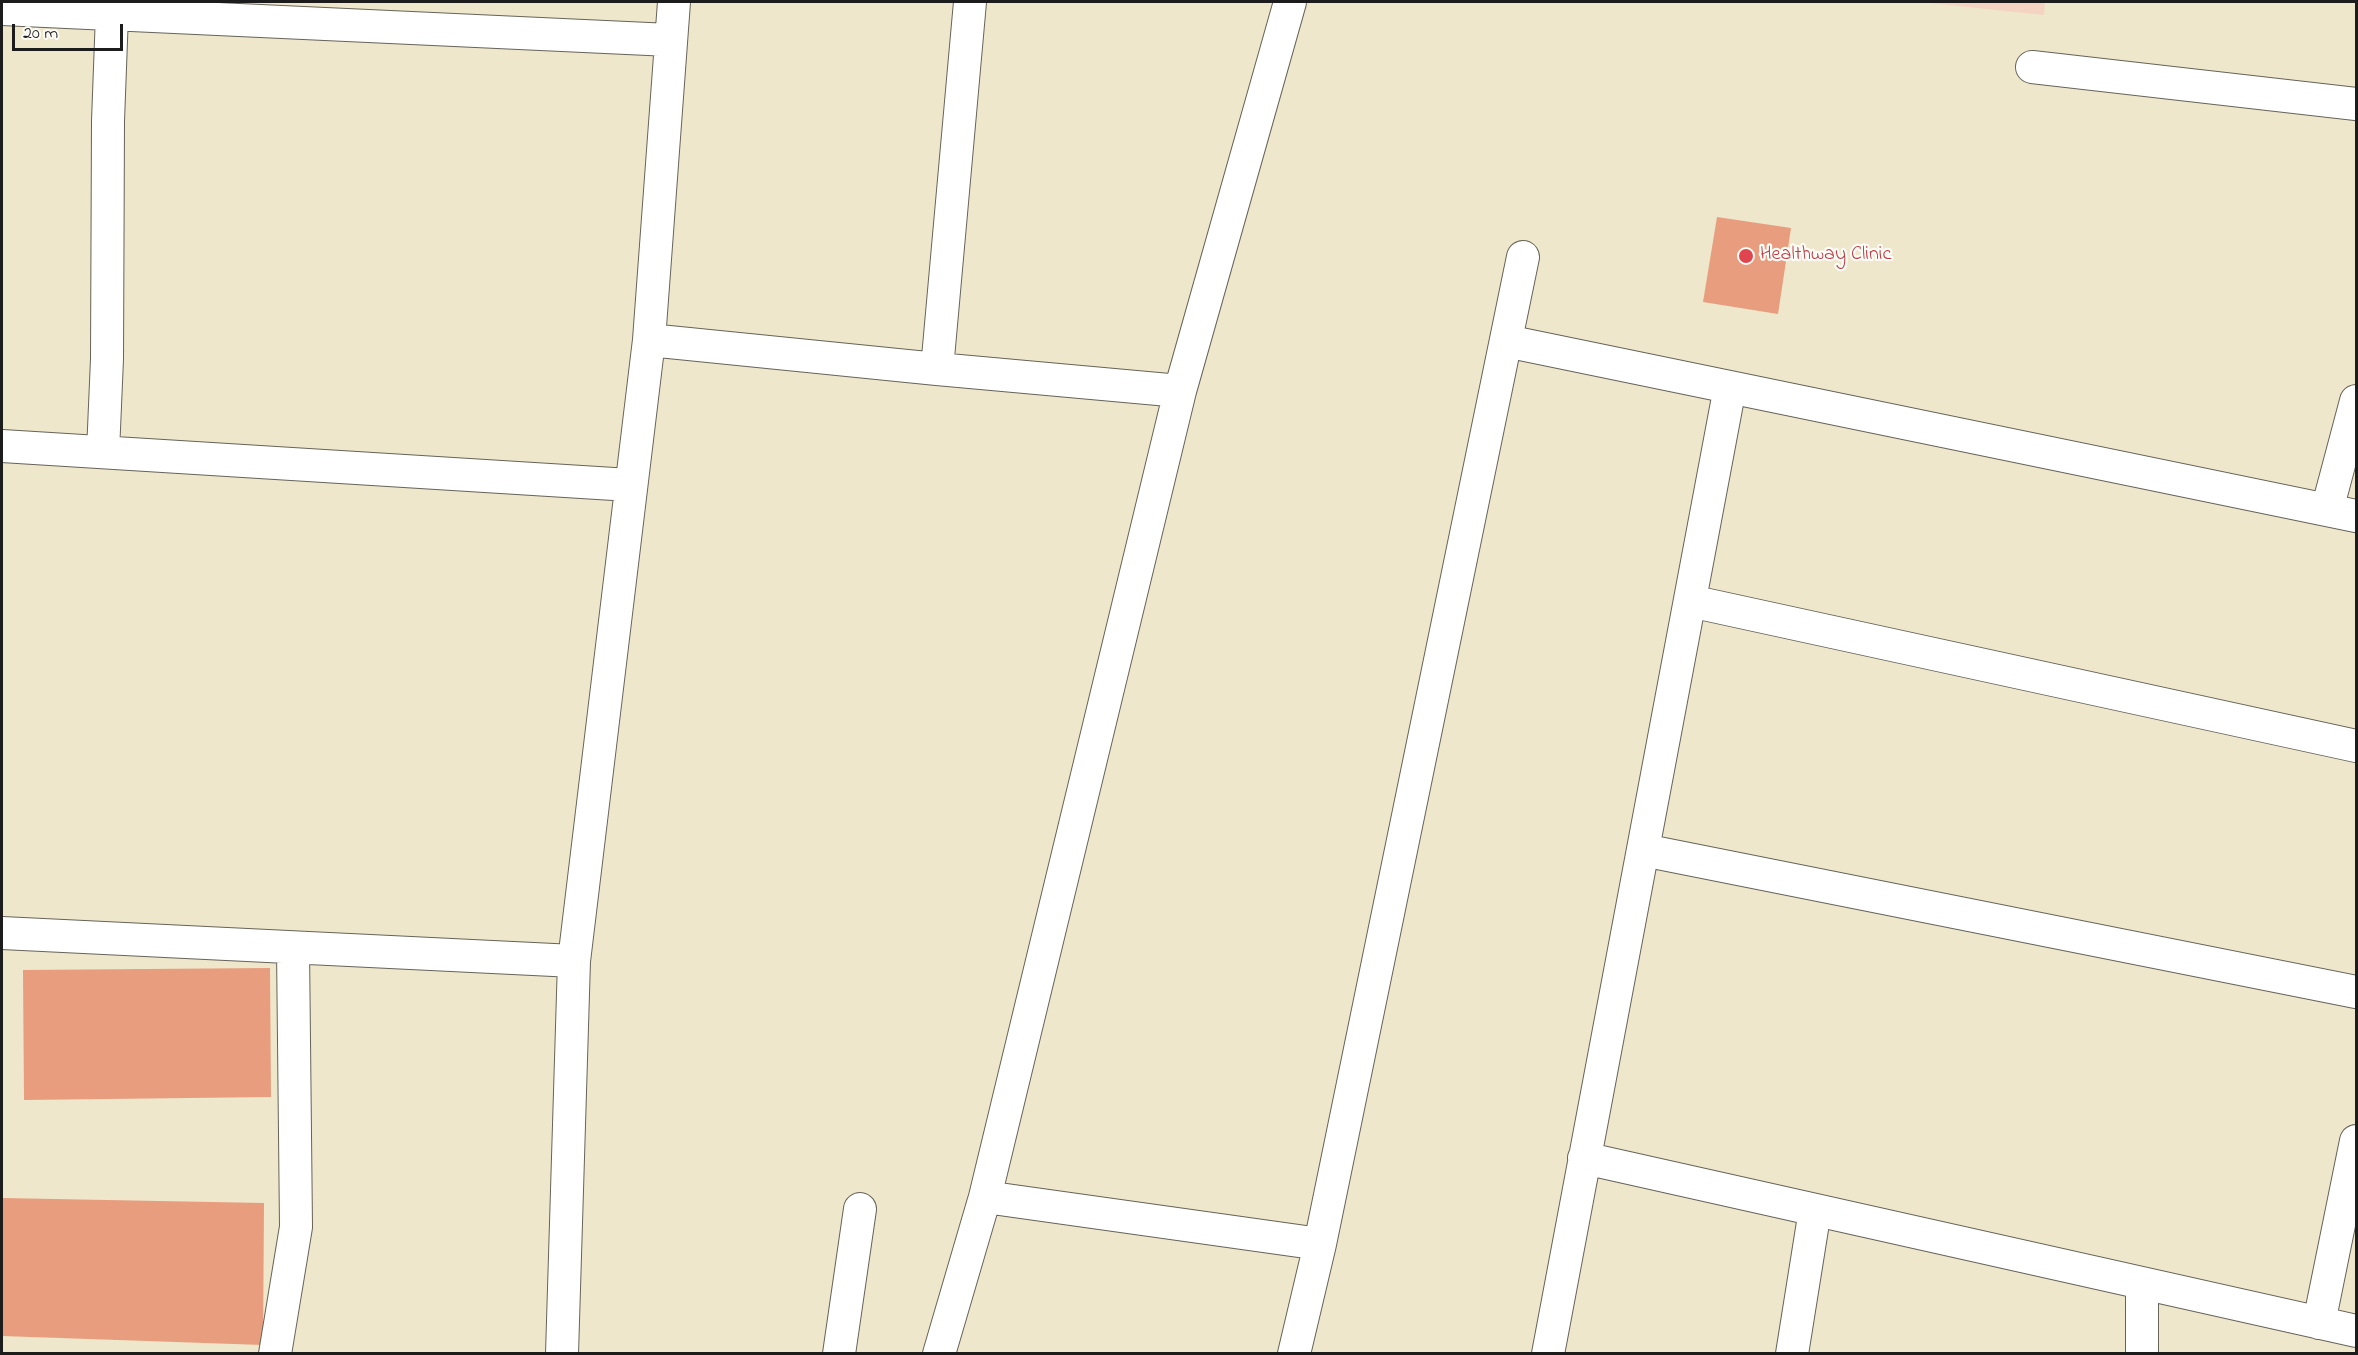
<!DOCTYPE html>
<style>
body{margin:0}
#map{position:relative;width:2358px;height:1355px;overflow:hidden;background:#eee7cb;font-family:"Indie Flower",sans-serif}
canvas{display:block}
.frame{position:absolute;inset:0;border:3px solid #1c1c1c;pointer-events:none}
.scale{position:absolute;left:12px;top:24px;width:111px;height:27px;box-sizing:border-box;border:3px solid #1c1c1c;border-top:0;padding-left:8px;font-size:18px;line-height:21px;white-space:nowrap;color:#1c1c1c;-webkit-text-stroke:4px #fdfcf7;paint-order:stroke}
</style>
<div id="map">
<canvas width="2358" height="1355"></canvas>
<div class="frame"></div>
<div class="scale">20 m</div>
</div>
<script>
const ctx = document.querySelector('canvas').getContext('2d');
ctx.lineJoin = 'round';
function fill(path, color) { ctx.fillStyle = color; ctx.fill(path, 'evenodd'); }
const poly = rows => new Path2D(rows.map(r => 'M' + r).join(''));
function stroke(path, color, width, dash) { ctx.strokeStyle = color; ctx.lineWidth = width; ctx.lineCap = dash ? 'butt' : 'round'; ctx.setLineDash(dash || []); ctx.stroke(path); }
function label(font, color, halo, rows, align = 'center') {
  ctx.font = font + ' "Indie Flower",sans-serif'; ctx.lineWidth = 4.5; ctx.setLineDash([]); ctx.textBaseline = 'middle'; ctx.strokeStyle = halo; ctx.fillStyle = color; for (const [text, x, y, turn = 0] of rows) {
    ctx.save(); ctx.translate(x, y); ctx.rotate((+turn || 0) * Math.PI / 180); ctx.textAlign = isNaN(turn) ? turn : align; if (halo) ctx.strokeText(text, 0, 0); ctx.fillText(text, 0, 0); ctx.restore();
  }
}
fill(poly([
 [1920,2,2045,2,2044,15]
]), '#f5d3c2');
fill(poly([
 [1717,217,1791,228,1778,314,1703,302],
 [270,968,271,1097,24,1100,23,970],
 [2,1198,264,1203,263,1345,2,1336]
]), '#e79d7e');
const minor = poly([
 [674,2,649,340,937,369],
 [970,2,937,369,1180,391],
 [2,9,670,40],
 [2032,67,2356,104],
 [1506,341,2356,516],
 [2,446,630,485],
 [103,452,107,359,108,121,112,14],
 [2327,510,2356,401],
 [1690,601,2356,746],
 [1643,850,2356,992],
 [2,933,574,961,649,340],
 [1584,1158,2356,1331],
 [985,1197,1320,1244,1523,257],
 [2142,1284,2142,1354],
 [2319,1323,2356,1141],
 [275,1354,296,1227,293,948],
 [562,1354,574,961],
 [839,1354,860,1209],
 [939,1354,985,1197,1180,391,1290,2],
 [1294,1354,1320,1244],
 [1548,1354,1730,387],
 [1792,1354,1815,1210]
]);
stroke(minor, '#666359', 34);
stroke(minor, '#fff', 32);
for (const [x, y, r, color] of [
 [1746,256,8,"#e0444e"]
]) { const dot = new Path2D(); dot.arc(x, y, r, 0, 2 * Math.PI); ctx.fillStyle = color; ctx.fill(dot); stroke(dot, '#fdfcf7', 2); }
label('20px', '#be3a42', '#fdfcf7', [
 ["Healthway Clinic",1760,256]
], 'left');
</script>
